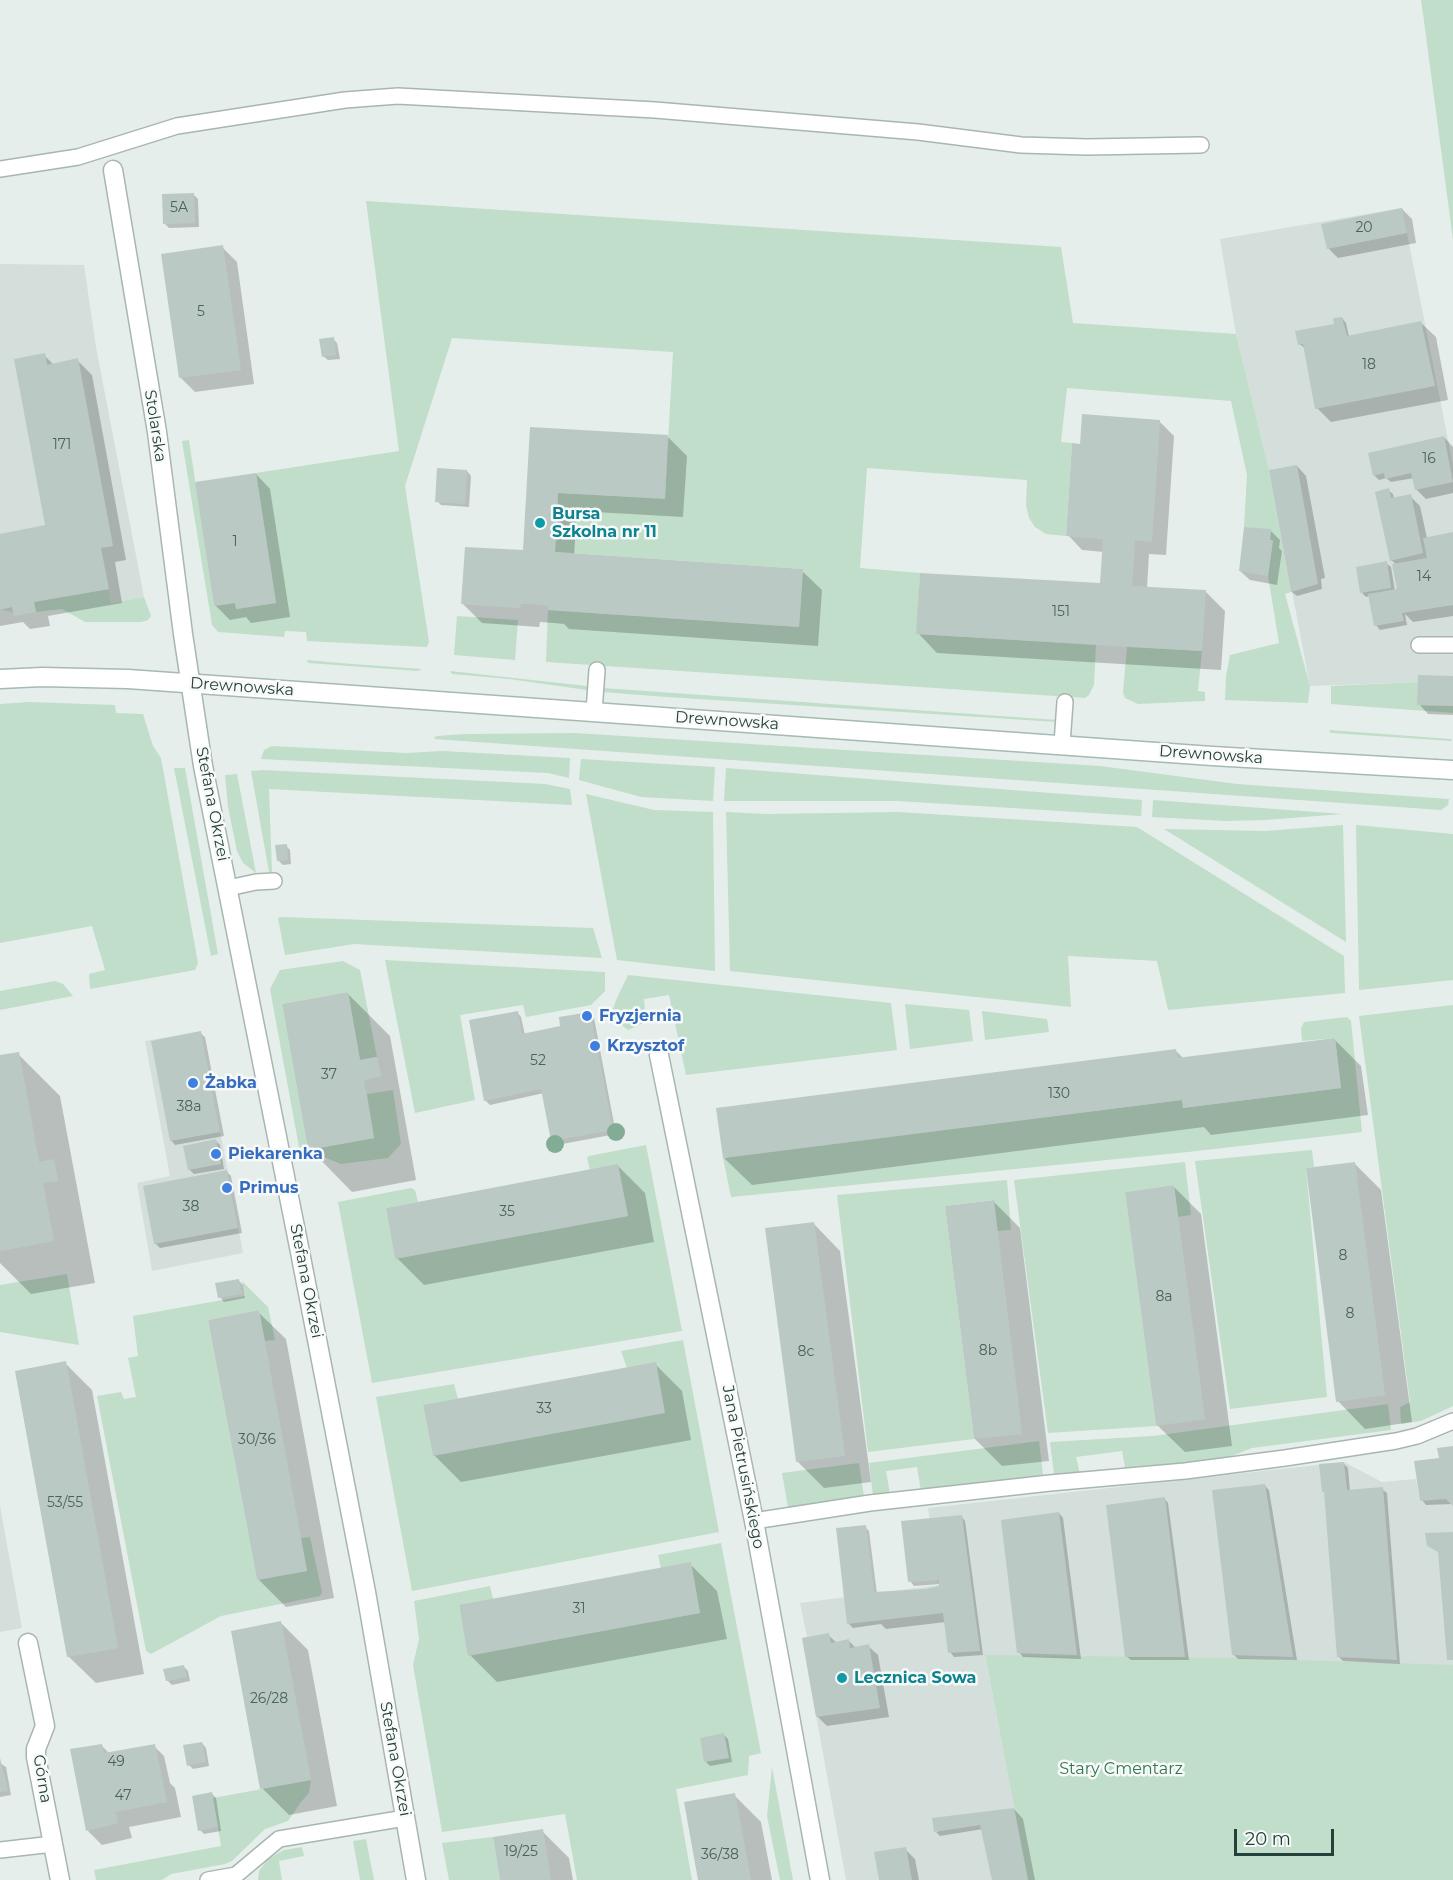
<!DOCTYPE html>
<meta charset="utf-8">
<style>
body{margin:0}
#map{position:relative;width:1453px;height:1880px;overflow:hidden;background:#e6eeeb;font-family:Montserrat,sans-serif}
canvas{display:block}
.scale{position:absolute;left:1234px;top:1829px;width:100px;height:27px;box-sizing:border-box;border:3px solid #25403a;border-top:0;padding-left:8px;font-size:18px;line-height:21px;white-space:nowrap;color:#25403a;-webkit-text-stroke:4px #f7faf9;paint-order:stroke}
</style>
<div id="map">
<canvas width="1453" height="1880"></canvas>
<div class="scale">20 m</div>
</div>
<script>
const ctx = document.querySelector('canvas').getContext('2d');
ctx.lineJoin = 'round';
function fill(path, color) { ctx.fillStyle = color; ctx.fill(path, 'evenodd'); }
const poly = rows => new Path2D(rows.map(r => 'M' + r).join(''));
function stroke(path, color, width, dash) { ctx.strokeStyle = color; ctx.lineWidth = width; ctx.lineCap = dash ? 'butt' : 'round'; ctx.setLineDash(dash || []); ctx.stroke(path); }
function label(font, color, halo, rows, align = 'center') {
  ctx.font = font + ' Montserrat,sans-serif'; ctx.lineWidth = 5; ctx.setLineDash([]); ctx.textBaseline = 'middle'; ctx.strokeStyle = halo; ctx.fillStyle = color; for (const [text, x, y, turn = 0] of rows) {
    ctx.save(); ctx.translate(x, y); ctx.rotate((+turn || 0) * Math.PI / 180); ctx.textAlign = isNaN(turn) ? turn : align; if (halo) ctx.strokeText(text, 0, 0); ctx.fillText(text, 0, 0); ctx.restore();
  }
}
fill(poly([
 [1402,208,1453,465,1453,706,1417,705,1418,682,1310,686,1269,470,1236,334,1220,239],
 [0,264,84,265,96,347,144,597,111,603,108,589,34,603,36,612,25,614,0,610],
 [201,1031,243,1253,152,1271,137,1183,170,1176,145,1041],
 [1344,1462,1382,1482,1416,1479,1420,1502,1418,1479,1453,1479,1453,1666,985,1656,1028,1880,846,1880,802,1638,807,1637,800,1603,939,1585,928,1508],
 [0,1506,22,1628,0,1632]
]), '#d4deda');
fill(poly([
 [1421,0,1453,0,1453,240,1424,21],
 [366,201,1061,247,1073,323,1236,334,1269,470,1291,592,1285,594,1310,686,1308,703,1225,700,1226,676,1230,655,1279,643,1268,576,1273,540,1270,540,1271,530,1244,527,1247,475,1231,401,1067,388,1061,442,1072,443,1066,536,1046,534,1035,527,1029,518,1026,505,1027,480,867,468,860,568,920,573,917,634,1096,645,1094,685,1089,695,1085,698,546,662,548,610,799,627,803,569,555,552,558,493,665,498,673,352,452,338,405,486,429,642,427,647,307,641,306,632,285,631,284,637,218,632,212,625,182,441,189,440,214,606,235,603,236,609,276,603,256,473,399,451],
 [109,589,111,603,144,597,151,616,148,620,141,622,85,622,62,609,36,612,34,602],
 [457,616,518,620,515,660,454,655],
 [1127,647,1202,651,1198,691,1205,692,1205,701,1138,704,1125,698,1123,692],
 [306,660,352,664,422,669,418,671,309,663],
 [450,671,587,686,587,690,509,679,452,674],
 [1418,682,1417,705,1453,706,1453,713,1331,704,1331,686],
 [603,688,1057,720,1057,722,652,696,603,692],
 [29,702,115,705,116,713,143,714,153,746,161,758,198,963,195,970,90,989,89,974,105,970,92,926,0,943,0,704],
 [1329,730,1451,739,1452,741,1331,733],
 [575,733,1100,766,1237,784,1449,799,1448,805,1441,810,434,739,436,736,466,734],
 [272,746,406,753,443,751,570,758,569,778,548,773,261,759,264,750],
 [581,759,715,767,713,801,641,797,579,780],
 [174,768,185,768,218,954,211,956],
 [726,768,1142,800,1141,816,898,801,724,801],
 [262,770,545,784,570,789,572,805,269,789,272,872,269,872,251,771],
 [237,774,256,873,243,863,237,851,228,807,225,775],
 [586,794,654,810,713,812,715,971,617,960],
 [1153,800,1343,814,1265,820,1225,821,1152,817],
 [726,812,767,814,898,812,1137,827,1344,956,1345,993,1168,1010,1157,961,1068,956,1071,1007,730,971],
 [1343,825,1346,942,1164,829,1266,831],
 [1356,825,1453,834,1453,980,1359,990],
 [281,917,593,928,602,958,354,944,285,955,278,918],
 [385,960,605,972,605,991,591,1005,526,1017,523,1005,460,1015,475,1100,415,1113],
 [343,961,360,970,377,1057,360,1060,348,992,282,1004,308,1150,374,1138,367,1094,393,1090,401,1144,388,1158,341,1164,299,1147,270,989,280,970],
 [628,975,891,1003,897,1050,686,1075,669,995,644,999,646,1022,628,1030,613,1018,613,1009,616,1000],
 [55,981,63,984,73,996,0,1010,0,991],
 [905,1004,969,1010,973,1041,910,1049],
 [1453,1005,1453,1406,1421,1421,1401,1424,1400,1407,1410,1402,1359,1016],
 [982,1011,1047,1019,1049,1032,985,1040],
 [1347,1017,1351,1021,1362,1132,1188,1152,731,1197,723,1158,1182,1100,1183,1108,1341,1088,1335,1038,1302,1041,1301,1028,1304,1022],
 [646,1145,682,1331,372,1383,338,1202,411,1188,415,1190,418,1202,386,1208,395,1258,628,1216,618,1165,590,1170,587,1158,589,1156],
 [1312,1150,1314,1167,1306,1168,1327,1397,1230,1409,1195,1161],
 [1185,1162,1191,1215,1178,1217,1174,1185,1125,1192,1156,1426,1048,1433,1014,1180],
 [1007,1180,1011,1230,997,1231,993,1200,945,1206,974,1439,868,1452,837,1195],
 [67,1274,79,1345,0,1332,0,1285],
 [242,1281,268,1307,275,1340,265,1341,259,1310,208,1320,257,1580,307,1571,301,1538,310,1537,322,1592,320,1596,221,1616,151,1654,146,1651,97,1396,121,1392,124,1399,136,1397,128,1358,138,1356,133,1316,245,1296],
 [683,1340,719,1532,412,1591,376,1397,454,1384,458,1399,423,1406,433,1455,627,1368,621,1351],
 [1388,1404,1391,1430,1252,1448,1216,1462,1126,1473,1122,1451,1076,1457,1080,1474,1054,1474,1050,1442,1153,1436],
 [1039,1441,1043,1475,921,1491,917,1467,886,1471,890,1494,873,1496,869,1463],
 [859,1463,864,1497,788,1507,782,1473],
 [721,1543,761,1753,749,1756,748,1775,676,1789,692,1880,577,1880,565,1814,442,1832,413,1665,419,1639,414,1601,490,1586,493,1599,459,1606,469,1655,700,1613,691,1563,661,1568,658,1555],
 [985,1655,1229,1658,1453,1665,1453,1880,1028,1880],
 [772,1767,793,1880,780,1880,767,1816],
 [311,1780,309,1793,301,1802,288,1821,265,1829,232,1861,225,1864,171,1874,162,1880,96,1880,94,1870,221,1846,213,1798],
 [493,1837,500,1880,449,1880,442,1843],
 [366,1839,374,1880,360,1880,353,1841],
 [302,1847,304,1856,279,1861,282,1880,258,1880,259,1871,268,1859,284,1850]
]), '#c0dec9');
fill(poly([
 [193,194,198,199,199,227,169,228,165,224],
 [1402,209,1412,219,1416,243,1338,258,1328,248],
 [222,247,237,262,254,384,195,392,181,378,163,256],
 [1342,318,1346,323,1349,337,1421,323,1436,337,1448,400,1331,422,1317,408,1305,348,1299,344,1336,325],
 [333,339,337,343,340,359,328,360,323,356],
 [44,355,54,365,77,360,92,375,126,560,115,562,122,603,48,616,50,626,30,629,23,622,0,626,0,535,46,527],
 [1159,421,1174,436,1166,555,1149,554,1147,588,1205,591,1225,611,1221,670,937,653,918,633,1105,585,1104,552,1082,550,1068,535],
 [531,429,668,437,687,456,683,517,577,511,574,555,802,571,822,590,818,646,569,629,564,624,554,623,540,622,539,627,482,623,463,604,524,552],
 [1444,437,1453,447,1453,493,1426,499,1416,489,1414,478,1391,482,1386,478,1379,480,1374,475],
 [1297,466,1306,476,1325,578,1321,579,1322,589,1297,596,1292,592],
 [467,471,471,476,469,507,441,505,437,501],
 [256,474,270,489,290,617,251,623,246,617,230,620,215,605],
 [1388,490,1393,494,1394,499,1410,496,1420,506,1427,538,1453,533,1453,616,1413,622,1405,614,1407,625,1380,630,1376,625,1370,596,1366,597,1362,593,1386,563,1391,567,1395,591,1400,594,1397,565,1391,560],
 [1271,531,1280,540,1279,548,1282,551,1277,585,1250,580,1240,571],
 [1453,677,1453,715,1428,714,1419,704],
 [286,846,290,850,291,864,283,865,278,860],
 [348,994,390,1036,416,1180,352,1192,310,1149],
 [517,1012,521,1017,525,1035,562,1028,590,1014,594,1018,616,1134,557,1145,553,1140,544,1093,490,1105,485,1100],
 [200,1033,205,1037,224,1136,175,1145,171,1140],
 [1334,1039,1361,1066,1368,1115,1211,1135,1204,1127,752,1185,724,1158,1175,1050,1183,1058],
 [18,1054,60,1096,95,1283,31,1294,0,1263,0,1057],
 [216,1141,220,1145,224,1169,194,1174,189,1169],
 [1354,1163,1381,1190,1412,1422,1365,1429,1338,1401],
 [618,1166,645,1193,654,1242,424,1285,397,1258],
 [227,1172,231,1176,242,1233,160,1248,155,1243],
 [1174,1187,1201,1214,1232,1446,1185,1452,1157,1425],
 [993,1201,1020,1228,1049,1461,1002,1466,975,1439],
 [813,1223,840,1251,871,1482,824,1488,797,1461],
 [238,1280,243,1285,245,1298,224,1302,220,1297],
 [258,1312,286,1339,334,1598,286,1607,259,1580],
 [65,1363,92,1390,144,1674,96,1683,68,1656],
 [655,1364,682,1391,691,1440,461,1482,434,1455],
 [1453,1448,1453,1504,1426,1505,1422,1500,1440,1459],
 [1344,1464,1348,1468,1350,1492,1382,1489,1387,1493,1400,1664,1343,1661,1338,1656,1326,1494],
 [1265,1486,1269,1490,1297,1660,1238,1659,1233,1654],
 [1164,1498,1168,1503,1189,1660,1131,1660,1126,1656],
 [1059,1513,1063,1518,1081,1659,1023,1657,1019,1652],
 [961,1516,965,1521,983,1655,954,1657,950,1652,946,1622,886,1629,881,1624,853,1628,849,1624,865,1527,869,1531,877,1594,939,1588,941,1584,914,1586,910,1581],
 [690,1564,717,1591,727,1639,497,1682,470,1655],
 [281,1623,308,1650,337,1806,289,1815,262,1788],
 [828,1635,837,1643,849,1641,856,1648,868,1646,878,1655,889,1717,827,1726,817,1716],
 [184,1667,188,1671,190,1681,172,1685,167,1680],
 [724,1735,728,1739,732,1762,710,1766,706,1762],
 [202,1743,206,1748,209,1766,193,1769,189,1765],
 [101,1745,109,1753,154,1746,164,1756,170,1783,175,1788,181,1817,129,1827,132,1838,102,1845,88,1831],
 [0,1763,6,1767,11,1795,0,1797],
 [211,1793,216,1798,221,1831,204,1834,200,1830],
 [734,1795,761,1822,772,1880,700,1880],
 [1014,1809,1023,1819,1035,1880,994,1880,983,1829,940,1836,936,1832],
 [542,1831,569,1858,573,1880,501,1880],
 [905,1849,915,1859,919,1880,881,1880]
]), '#0003');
fill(poly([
 [194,193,195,223,163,224,162,194],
 [1402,208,1407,233,1327,249,1321,224],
 [223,245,241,370,179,378,161,254],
 [1342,317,1347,336,1421,321,1435,386,1315,409,1303,344,1298,345,1295,331,1334,324,1333,318],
 [334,337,336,355,322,357,319,339],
 [45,353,47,365,78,358,113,546,101,548,109,589,34,602,36,612,14,616,12,607,0,610,0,534,45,525,14,359],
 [1082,414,1160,420,1152,542,1135,540,1132,586,1206,590,1202,651,916,634,920,573,1100,583,1103,539,1066,536,1072,443,1080,444],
 [530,427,668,435,665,499,558,493,555,552,803,569,799,627,548,610,548,606,533,604,521,604,520,608,461,604,465,547,523,550],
 [1444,436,1453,482,1415,490,1411,473,1385,479,1384,473,1373,476,1368,453],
 [1297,465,1318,584,1291,592,1269,470],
 [437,468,467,470,465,504,435,502],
 [256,473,276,603,236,609,235,603,214,606,195,482],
 [1389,488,1391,498,1411,494,1423,553,1390,561,1375,492],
 [1244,527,1271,529,1270,540,1273,540,1268,576,1239,571],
 [1453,532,1453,605,1402,613,1404,621,1374,626,1368,594,1397,589,1392,564,1427,558,1423,538],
 [1387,561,1391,588,1360,593,1356,567],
 [1418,675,1453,676,1453,706,1417,705],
 [287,844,288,860,277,861,275,845],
 [348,992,360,1060,377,1057,381,1076,364,1080,374,1138,308,1150,282,1004],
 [518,1011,522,1034,560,1026,559,1017,590,1012,613,1130,551,1141,541,1089,484,1101,469,1020],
 [201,1031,220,1132,170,1141,151,1041],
 [1335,1038,1341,1088,1183,1108,1182,1100,723,1158,716,1108,1176,1049,1177,1058],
 [19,1052,39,1162,54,1159,58,1181,43,1183,54,1241,0,1251,0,1055],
 [216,1139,221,1164,188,1170,183,1146],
 [1355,1162,1385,1395,1336,1402,1306,1168],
 [618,1164,628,1216,395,1259,386,1208],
 [227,1170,238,1228,154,1244,143,1186],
 [1174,1185,1205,1419,1156,1426,1125,1192],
 [994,1200,1022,1434,974,1439,945,1206],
 [814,1222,845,1456,796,1462,765,1228],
 [239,1279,242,1294,218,1298,215,1283],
 [259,1310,307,1571,257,1580,208,1320],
 [66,1361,118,1648,67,1657,15,1371],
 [656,1362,665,1413,433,1456,423,1405],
 [1453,1446,1453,1506,1446,1499,1420,1501,1414,1461,1439,1458,1437,1448],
 [1344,1462,1347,1490,1383,1487,1397,1660,1337,1657,1324,1492,1322,1492,1319,1464],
 [1265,1484,1293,1657,1232,1655,1212,1490],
 [1165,1497,1185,1657,1125,1657,1106,1505],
 [1059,1512,1077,1655,1017,1653,1001,1520],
 [962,1515,980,1651,948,1653,943,1613,847,1624,836,1528,866,1525,874,1592,925,1589,939,1586,939,1580,908,1582,901,1521],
 [1453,1532,1453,1660,1447,1660,1438,1552,1427,1546,1425,1533],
 [691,1562,700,1613,468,1656,459,1605],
 [281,1621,311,1780,260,1789,231,1631],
 [829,1633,831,1643,849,1639,850,1648,869,1644,880,1708,816,1717,802,1638],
 [184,1665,187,1677,166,1681,163,1669],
 [724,1733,729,1758,704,1762,700,1738],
 [202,1742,206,1762,187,1766,183,1745],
 [102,1744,104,1753,155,1744,167,1802,115,1812,118,1823,86,1831,70,1749],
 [0,1758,8,1791,0,1792],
 [212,1792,218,1827,198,1831,192,1796],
 [735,1793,751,1880,698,1880,684,1802],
 [1014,1808,1028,1880,992,1880,980,1825,934,1832,932,1818],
 [543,1829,551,1880,500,1880,493,1837],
 [906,1847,912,1880,879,1880,874,1852]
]), '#bbc9c4');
const service = poly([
 [0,169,78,157,177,126,345,100,398,96,655,110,918,132,1021,145,1087,147,1201,145],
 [1419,645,1453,645],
 [594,712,597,670],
 [1062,744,1065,702],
 [228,888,256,882,274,881],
 [754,1521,870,1503,1050,1483,1185,1471,1285,1458,1396,1441,1417,1436,1453,1421],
 [0,1850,53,1844],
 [208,1880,236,1875,279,1839,405,1818]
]);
const minor = poly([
 [113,170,157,432,183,634,203,766,300,1252,366,1592,416,1880],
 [659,1055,754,1521,820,1880],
 [28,1643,45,1726,36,1749,36,1757,60,1880]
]);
const secondary = poly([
 [0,679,42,677,128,679,1212,756,1453,770]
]);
stroke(service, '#a8b6b2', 18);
stroke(minor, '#a8b6b2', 21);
stroke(secondary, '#a4bab3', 21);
stroke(service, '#fff', 15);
stroke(minor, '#fff', 18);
stroke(secondary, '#fff', 18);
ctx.fillStyle = '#82ac95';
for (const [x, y] of [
 [616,1132],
 [555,1144]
]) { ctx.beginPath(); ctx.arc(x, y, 9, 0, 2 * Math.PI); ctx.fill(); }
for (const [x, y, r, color] of [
 [540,523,6,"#0f9aa8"],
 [587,1016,6,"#3f7fe0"],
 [595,1046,6,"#3f7fe0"],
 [193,1083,6,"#3f7fe0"],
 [216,1154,6,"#3f7fe0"],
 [227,1188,6,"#3f7fe0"],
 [842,1678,6,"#0f9aa8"]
]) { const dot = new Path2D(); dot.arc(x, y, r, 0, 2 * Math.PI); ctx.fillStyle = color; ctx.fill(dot); stroke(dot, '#f7faf9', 2); }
label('14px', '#4a625c', null, [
 ["5A",179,208],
 ["20",1364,228],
 ["5",201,312],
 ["18",1369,365],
 ["171",62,445],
 ["16",1429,459],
 ["1",235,542],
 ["14",1424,577],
 ["151",1061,612],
 ["52",538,1061],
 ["37",329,1075],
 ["130",1059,1094],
 ["38a",189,1107],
 ["38",191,1207],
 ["35",507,1212],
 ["8",1343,1256],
 ["8a",1164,1297],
 ["8",1350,1314],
 ["8b",988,1351],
 ["8c",806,1352],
 ["33",544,1409],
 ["30/36",257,1440],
 ["53/55",65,1503],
 ["31",579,1609],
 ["26/28",269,1699],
 ["49",116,1762],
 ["47",123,1796],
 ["19/25",521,1852],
 ["36/38",720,1855]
]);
label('16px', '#25403a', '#f7faf9', [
 ["Stolarska",155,426,81],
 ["Drewnowska",242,687,4],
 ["Drewnowska",727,721,4],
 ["Drewnowska",1211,755,4],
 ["Stefana Okrzei",212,804,79],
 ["Stefana Okrzei",306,1281,79],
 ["Jana Pietrusińskiego",743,1467,79],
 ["Stefana Okrzei",395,1759,80],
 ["Górna",42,1779,81]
]);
label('bold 16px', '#0d838f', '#f7faf9', [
 ["Bursa",552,514],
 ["Szkolna nr 11",552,532],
 ["Lecznica Sowa",854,1678]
], 'left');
label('bold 16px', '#366cbe', '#f7faf9', [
 ["Fryzjernia",599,1016],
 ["Krzysztof",607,1046],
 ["Żabka",205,1083],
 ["Piekarenka",228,1154],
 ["Primus",239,1188]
], 'left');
label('16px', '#30764e', '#f7faf9', [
 ["Stary Cmentarz",1121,1769]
]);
</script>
